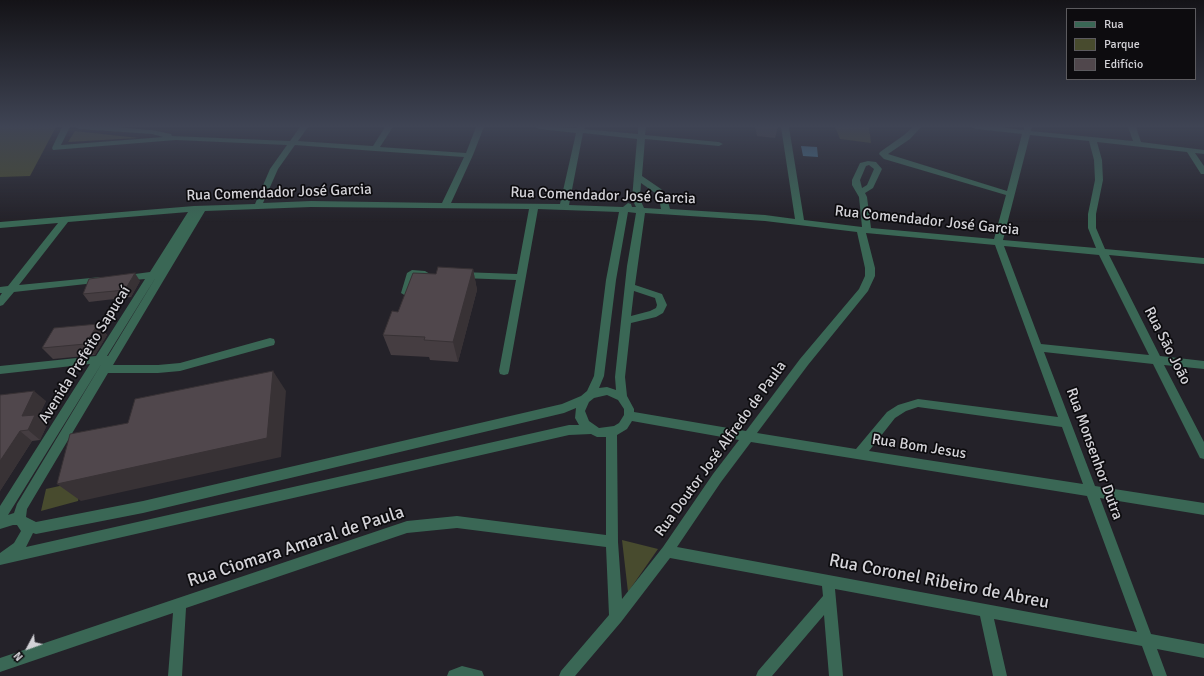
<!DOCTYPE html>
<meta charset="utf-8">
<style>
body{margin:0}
#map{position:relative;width:1204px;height:676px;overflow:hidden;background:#242229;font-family:Signika,sans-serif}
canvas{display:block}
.legend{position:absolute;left:1066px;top:8px;width:130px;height:72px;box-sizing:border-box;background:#0d0c0f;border:1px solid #5c5b5f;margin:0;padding:5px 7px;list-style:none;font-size:12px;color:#d3d2d7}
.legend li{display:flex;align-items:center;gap:8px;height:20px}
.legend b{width:20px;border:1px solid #5c5b5f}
.north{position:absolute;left:8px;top:628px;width:40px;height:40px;-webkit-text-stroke:3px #0d0c0f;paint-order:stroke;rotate:229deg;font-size:11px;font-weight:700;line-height:16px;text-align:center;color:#d3d2d7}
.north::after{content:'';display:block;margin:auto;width:14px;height:18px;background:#d3d2d7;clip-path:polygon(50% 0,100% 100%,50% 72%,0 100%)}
</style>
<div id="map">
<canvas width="1204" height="676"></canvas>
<ul class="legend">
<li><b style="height:5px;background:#3a6755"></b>Rua</li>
<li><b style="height:11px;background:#484b2e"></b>Parque</li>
<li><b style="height:11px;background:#50474c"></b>Edifício</li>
</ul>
<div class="north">N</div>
</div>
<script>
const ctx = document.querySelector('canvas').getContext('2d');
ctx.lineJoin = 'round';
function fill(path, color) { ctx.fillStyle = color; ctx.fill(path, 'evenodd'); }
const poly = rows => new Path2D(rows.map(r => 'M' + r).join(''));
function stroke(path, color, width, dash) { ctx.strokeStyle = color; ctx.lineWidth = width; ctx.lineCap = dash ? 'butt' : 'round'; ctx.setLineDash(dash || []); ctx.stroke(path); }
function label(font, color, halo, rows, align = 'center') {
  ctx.font = font + ' Signika,sans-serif'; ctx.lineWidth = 3.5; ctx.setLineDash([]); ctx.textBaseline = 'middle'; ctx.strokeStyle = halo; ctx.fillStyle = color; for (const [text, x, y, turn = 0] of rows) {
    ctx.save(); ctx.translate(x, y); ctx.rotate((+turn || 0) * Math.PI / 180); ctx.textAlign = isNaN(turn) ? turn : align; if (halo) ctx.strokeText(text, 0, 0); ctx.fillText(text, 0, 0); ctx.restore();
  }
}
fill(poly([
 [0,127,56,127,30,176,0,177],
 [835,127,869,127,871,143,840,139],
 [75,131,139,138,68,142],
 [82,481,78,501,41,511,46,489],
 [622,540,658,549,628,592]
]), '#484b2e');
fill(poly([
 [801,146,817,147,818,157,803,156]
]), '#447794');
fill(poly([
 [62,127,70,127,61,145,163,137,152,134,79,129,75,127,112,127,152,130,171,134,172,136,290,141,300,127,308,127,298,141,373,146,385,127,393,127,380,147,466,153,476,127,484,127,473,155,451,203,560,204,576,133,539,129,535,127,577,128,577,127,585,127,584,129,638,134,638,127,646,127,645,135,719,142,723,144,719,146,645,139,642,176,661,189,667,198,670,209,765,215,795,219,781,127,789,127,804,220,862,227,859,197,852,185,852,180,860,163,868,161,876,162,882,169,873,188,865,193,867,197,871,228,994,239,1006,195,884,159,879,154,880,152,904,135,913,127,921,127,910,139,888,154,1007,191,1022,134,976,129,972,127,998,127,1024,130,1024,127,1032,127,1031,131,1133,141,1128,127,1136,127,1141,142,1204,150,1204,154,1195,153,1204,166,1204,174,1201,174,1187,152,1097,142,1102,160,1103,180,1096,214,1096,228,1105,249,1204,258,1204,264,1109,255,1160,356,1204,361,1204,369,1164,365,1204,442,1204,459,1200,458,1153,364,1044,352,1095,486,1204,503,1204,515,1100,498,1151,634,1204,644,1204,658,1157,649,1167,676,1153,676,1142,646,994,619,1007,676,993,676,980,616,835,589,843,676,829,676,824,615,772,676,756,676,758,671,823,596,822,586,670,558,621,622,575,676,559,676,561,671,609,615,606,547,457,528,407,533,186,608,182,676,168,676,173,613,0,672,0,658,407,521,457,516,606,535,606,437,597,437,591,434,569,435,0,565,0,553,14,543,21,531,17,525,13,525,0,529,0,506,90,364,0,374,0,366,96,356,145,279,123,281,120,280,118,278,120,276,150,272,188,212,68,222,19,285,101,277,106,280,104,282,14,292,3,305,0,306,0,296,2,293,0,293,0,287,8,286,58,223,0,228,0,222,194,206,255,204,270,169,287,145,176,140,53,150,52,148,62,127],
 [583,133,637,139,632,199,636,207,632,207,631,204,628,203,623,207,569,205,583,133],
 [1030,135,1089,141,1094,160,1095,180,1088,214,1088,228,1096,248,1003,240,1030,135],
 [295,145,375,151,464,157,442,203,311,201,263,203,278,169,295,145],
 [869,165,874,169,867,185,862,188,860,180,866,166,869,165],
 [641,183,655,193,659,198,661,209,644,208,640,199,641,183],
 [311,207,529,209,517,274,461,272,456,275,461,278,516,280,499,371,500,374,504,375,508,374,509,371,538,209,619,212,606,280,594,376,587,391,581,396,562,404,143,501,36,522,26,517,27,509,108,373,158,373,180,371,274,345,275,342,274,339,270,338,180,363,158,365,113,365,205,211,311,207],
 [628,212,636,213,627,266,621,321,615,377,616,390,607,387,599,388,604,376,616,280,628,212],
 [645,213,765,221,857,232,865,268,865,276,859,289,800,359,746,431,634,412,634,409,627,396,625,377,631,323,656,317,663,313,667,305,662,294,635,285,645,213],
 [866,233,995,245,1058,417,918,399,898,405,887,412,856,449,757,433,808,365,868,291,875,276,875,268,866,233],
 [1004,246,1099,255,1149,355,1041,344,1004,246],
 [156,277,108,356,107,356,156,277],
 [634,291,655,298,657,305,656,308,650,311,631,316,634,291],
 [102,363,17,504,14,513,8,515,102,363],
 [607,395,618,400,624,409,624,415,619,423,614,426,599,428,589,421,585,411,589,402,594,398,607,395],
 [918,407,1062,427,1083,484,869,451,895,418,906,411,918,407],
 [576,408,575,418,579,425,569,425,26,547,33,533,36,534,143,513,564,413,576,408],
 [632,421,739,440,713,474,663,547,622,599,618,542,617,435,627,429,632,421],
 [751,442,1087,496,1137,632,677,547,721,482,751,442],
 [412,270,425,271,430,274,425,277,416,276,411,293,406,296,401,293,407,273,412,270],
 [462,666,482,671,484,676,447,676,449,671,462,666]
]), '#3a6755');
fill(poly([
 [755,127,778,127,775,138,757,136],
 [473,269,477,290,458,362,430,360,429,357,391,355,383,335,398,312,436,274],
 [140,281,131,297,89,302,83,294],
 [98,324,107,335,95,355,53,359,42,348],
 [0,395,46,401,38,417,47,425,40,440,32,441,0,491]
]), '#453d41');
fill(poly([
 [473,269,477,290,458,362,453,342],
 [135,273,140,281,131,297,125,290],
 [98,324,107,335,95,355,85,344],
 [273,371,286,391,281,457,81,501,57,484],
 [34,391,46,401,38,417,47,425,40,440,28,430,22,416],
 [20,431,32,441,0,491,0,461]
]), '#383235');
const building = poly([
 [438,267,473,269,453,342,424,340,425,337,383,335,392,311,398,312,413,273,436,274,438,267],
 [135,273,125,290,83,294,89,279,135,273],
 [98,324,85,344,42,348,54,328,98,324],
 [273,371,267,438,57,484,70,434,128,423,135,399,273,371],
 [34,391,22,416,35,415,28,430,20,431,0,461,0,395,34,391]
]);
fill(building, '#50474c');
stroke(building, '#383235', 1);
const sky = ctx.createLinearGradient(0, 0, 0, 222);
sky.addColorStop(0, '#141317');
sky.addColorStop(0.57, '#3f4454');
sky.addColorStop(1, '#3f445400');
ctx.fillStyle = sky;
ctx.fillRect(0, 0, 1204, 222);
label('15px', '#d3d2d7', '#0d0c0f', [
 ["Rua Comendador José Garcia",279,193,-2],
 ["Rua Comendador José Garcia",603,196,2],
 ["Rua Comendador José Garcia",927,221,6],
 ["Rua São João",1167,346,63],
 ["Avenida Prefeito Sapucaí",85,355,-58],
 ["Rua Bom Jesus",919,447,9],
 ["Rua Doutor José Alfredo de Paula",721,449,-54],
 ["Rua Monsenhor Dutra",1094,454,70]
]);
label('18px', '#d3d2d7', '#0d0c0f', [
 ["Rua Ciomara Amaral de Paula",296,547,-18],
 ["Rua Coronel Ribeiro de Abreu",939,582,11]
]);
</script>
